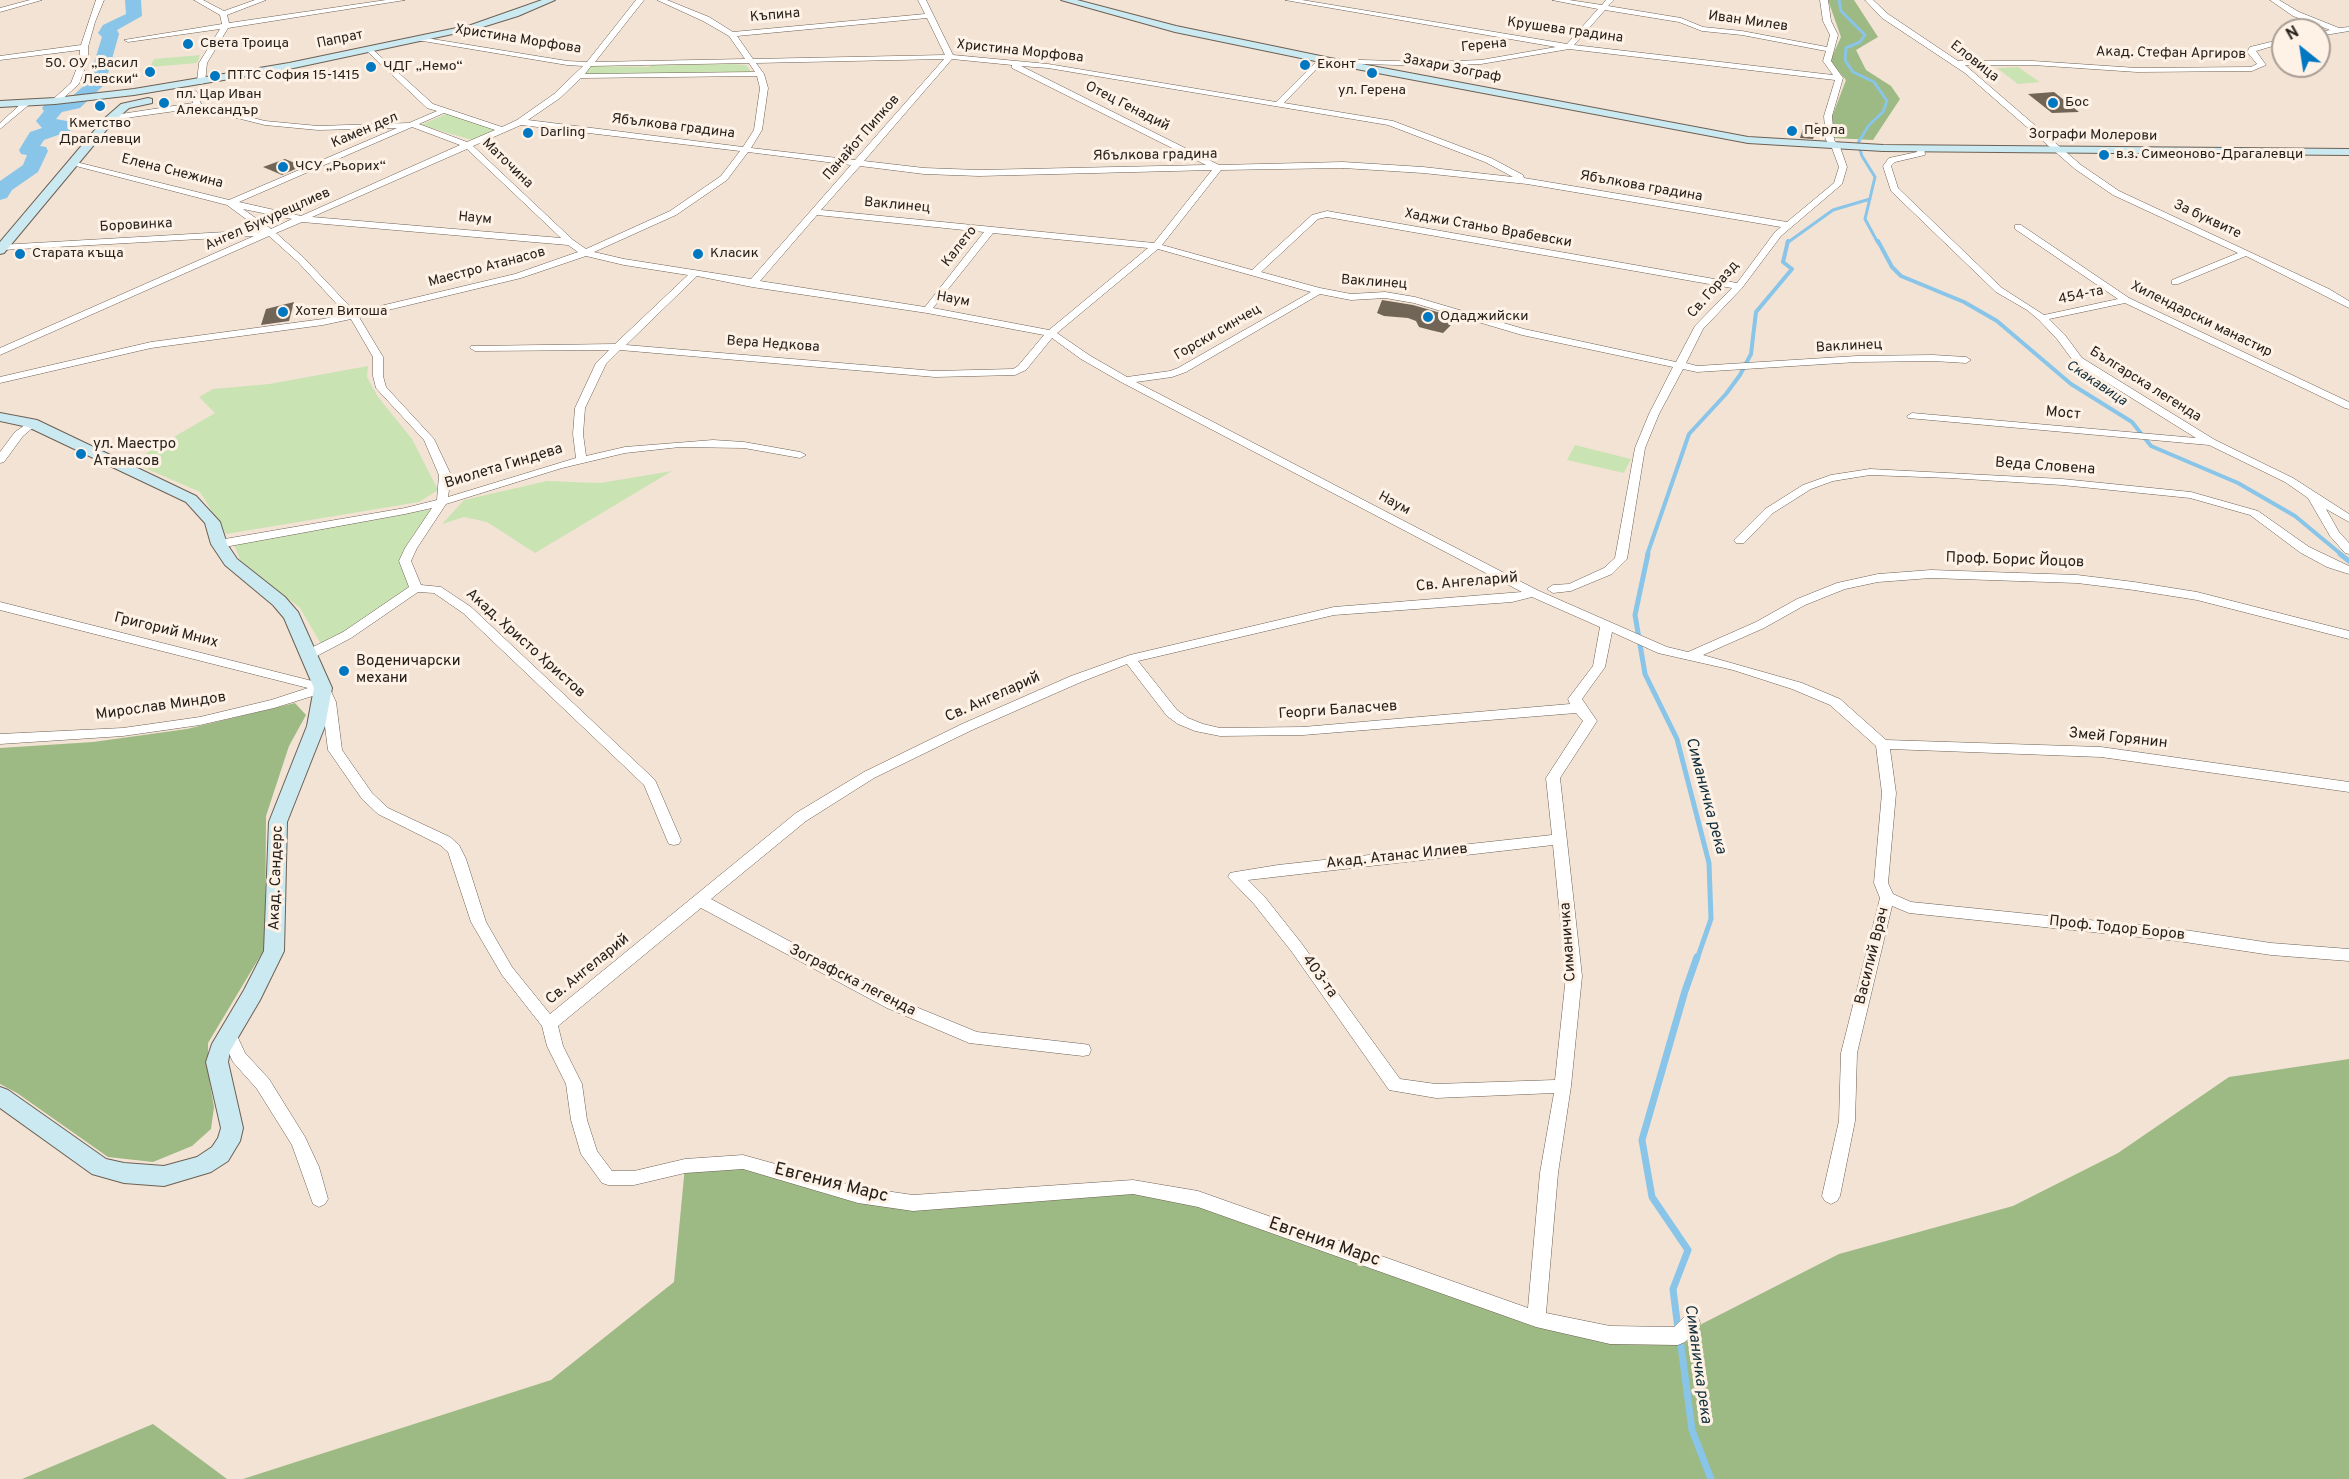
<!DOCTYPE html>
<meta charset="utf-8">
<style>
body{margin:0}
#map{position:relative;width:2349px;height:1479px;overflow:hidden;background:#f3e3d5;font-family:Overpass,sans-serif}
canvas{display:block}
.north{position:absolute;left:2271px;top:18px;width:60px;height:60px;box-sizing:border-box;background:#fef1e5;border:2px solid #a89e95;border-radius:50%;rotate:330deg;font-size:16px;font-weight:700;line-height:24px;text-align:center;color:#27211c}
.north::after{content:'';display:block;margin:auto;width:21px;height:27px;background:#0077c1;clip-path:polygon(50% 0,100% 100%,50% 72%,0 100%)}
</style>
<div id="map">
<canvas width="2349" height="1479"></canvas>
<div class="north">N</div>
</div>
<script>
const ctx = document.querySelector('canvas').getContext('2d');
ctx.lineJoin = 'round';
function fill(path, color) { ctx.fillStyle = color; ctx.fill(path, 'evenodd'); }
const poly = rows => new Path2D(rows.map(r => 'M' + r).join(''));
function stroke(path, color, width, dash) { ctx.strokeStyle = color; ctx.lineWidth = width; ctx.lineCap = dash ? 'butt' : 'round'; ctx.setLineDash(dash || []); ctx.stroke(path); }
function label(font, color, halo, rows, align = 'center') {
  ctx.font = font + ' Overpass,sans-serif'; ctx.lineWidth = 6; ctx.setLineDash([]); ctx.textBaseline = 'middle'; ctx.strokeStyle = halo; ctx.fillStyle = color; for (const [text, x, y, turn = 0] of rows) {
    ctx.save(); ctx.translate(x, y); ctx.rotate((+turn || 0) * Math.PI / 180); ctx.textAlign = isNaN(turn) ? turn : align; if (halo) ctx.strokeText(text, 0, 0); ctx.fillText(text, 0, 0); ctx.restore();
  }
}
fill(poly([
 [200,55,197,63,150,67,154,59],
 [731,64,746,65,753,74,583,75,591,66,649,67,651,65],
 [2018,67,2040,82,2018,84,1997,68],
 [446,114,497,129,472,140,421,125],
 [368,366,367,377,378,397,412,439,438,490,419,502,226,534,200,492,131,462,215,413,199,397,213,389,269,384],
 [1575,445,1631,459,1624,473,1567,460],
 [672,471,535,553,487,522,464,517,442,524,464,500,547,481,600,483],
 [432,509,407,544,400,559,419,586,350,632,321,644,300,608,240,560,234,544]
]), '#cae3b3');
fill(poly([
 [1828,0,1854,0,1878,37,1856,50,1866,70,1891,86,1900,99,1873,140,1833,138,1832,117,1846,80,1830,61,1841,37],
 [295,703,306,715,289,746,266,816,265,948,208,1043,208,1072,214,1107,211,1129,192,1146,153,1162,108,1157,17,1093,0,1084,0,748,93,742,187,729],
 [2349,1059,2349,1479,243,1479,551,1380,674,1282,685,1166,743,1162,913,1203,1133,1187,1198,1199,1536,1319,1678,1336,1839,1254,2013,1206,2118,1153,2229,1077],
 [153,1424,227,1479,22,1479]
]), '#9db984');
stroke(poly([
 [1839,0,1841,11,1865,35,1860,42,1846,48,1845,60,1853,72,1874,82,1887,101,1883,112,1869,125,1858,143,1862,156,1875,177,1865,219,1878,243],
 [1787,243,1833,210,1870,199]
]), '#88c5e8', 3);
stroke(poly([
 [1878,241,1892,267,1901,276,1964,302,1997,321,2071,384,2132,422,2151,446,2238,483,2295,516,2342,555],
 [1647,555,1689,434,1726,394,1740,375,1751,354,1756,312,1792,269,1783,262,1788,241]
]), '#88c5e8', 4);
stroke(poly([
 [1648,554,1635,615,1645,674,1677,739,1709,863,1711,919,1697,959],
 [2340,554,2349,561]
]), '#88c5e8', 5);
stroke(poly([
 [1678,1329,1673,1289,1688,1250,1652,1197,1642,1140,1685,991,1697,957],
 [1680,1338,1692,1430,1711,1479]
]), '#88c5e8', 7);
fill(poly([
 [125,0,141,0,142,16,117,30,119,34,105,84,80,108,62,112,56,119,72,122,75,126,72,130,44,140,40,146,46,147,48,151,38,172,12,190,7,198,0,200,0,181,23,165,27,155,21,154,19,150,30,132,42,128,36,121,44,111,42,108,45,104,68,100,88,82,102,37,98,33,103,25,126,14,125,0]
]), '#88c5e8');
fill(poly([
 [2054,92,2079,112,2052,113,2028,94],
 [1805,122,1818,123,1813,139,1800,138],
 [285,159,302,166,282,175,263,167],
 [1382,300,1413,305,1458,318,1443,333,1430,330,1419,327,1416,321,1408,318,1384,316,1377,313],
 [294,302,289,321,261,325,266,309]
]), '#716557');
const street = poly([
 [30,0,42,0,0,12,0,8,30,0],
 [96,0,104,0,95,22,88,47,88,60,79,84,58,103,51,101,71,83,80,60,80,50,0,60,0,56,81,45,96,0],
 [194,0,203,0,224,11,255,0,266,0,227,15,229,23,386,0,405,0,228,28,207,63,205,82,201,84,197,82,199,63,220,29,128,42,124,40,222,24,220,15,194,0],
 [636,0,644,0,595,62,745,59,729,36,703,21,657,0,667,0,709,17,733,32,925,14,918,0,926,0,953,55,1048,64,1276,102,1321,57,1325,59,1324,61,1284,103,1393,121,1491,158,1523,175,1524,178,1787,222,1834,183,1839,167,1832,148,1826,140,1824,116,1835,80,1569,49,1481,64,1429,66,1332,63,1328,61,1329,59,1429,62,1481,60,1556,47,1285,0,1302,0,1567,44,1598,9,1552,0,1569,0,1602,5,1606,0,1614,0,1608,6,1681,18,1703,27,1742,31,1827,47,1830,35,1823,21,1820,0,1828,0,1831,21,1838,35,1831,61,1843,78,1832,116,1834,140,1840,147,1847,167,1842,184,1781,236,1742,288,1703,329,1686,363,1697,366,1857,356,1933,355,1966,357,1971,360,1966,363,1933,361,1857,362,1697,372,1683,369,1659,414,1645,448,1627,559,1612,574,1571,591,1553,593,1547,589,1553,585,1569,584,1604,568,1615,558,1635,448,1649,414,1673,367,1522,335,1414,303,1385,298,1351,300,1320,294,1186,372,1172,377,1136,382,1537,590,1667,647,1688,652,1756,622,1797,599,1837,583,1878,574,1931,570,2077,575,2134,582,2197,592,2349,631,2349,639,2197,600,2134,590,2077,583,1931,578,1878,582,1845,589,1805,605,1764,628,1703,655,1802,683,1840,699,1886,740,2101,747,2349,782,2349,792,2101,757,1890,749,1896,793,1888,883,1893,894,1911,902,2178,929,2271,943,2349,949,2349,961,2271,955,2178,941,1909,913,1892,906,1857,1053,1855,1121,1840,1196,1837,1201,1831,1204,1825,1201,1822,1196,1839,1121,1841,1053,1880,898,1874,883,1882,793,1876,746,1830,705,1792,689,1733,670,1658,653,1612,632,1605,667,1582,699,1597,721,1560,778,1582,976,1571,1086,1558,1173,1546,1313,1610,1326,1674,1327,1684,1317,1691,1315,1698,1317,1700,1323,1698,1329,1685,1342,1678,1345,1610,1344,1536,1327,1198,1207,1133,1194,913,1211,858,1203,743,1169,685,1173,634,1185,608,1185,602,1183,581,1154,571,1120,566,1084,547,1046,542,1026,502,975,471,922,448,852,440,845,378,814,362,799,328,750,322,702,319,694,274,708,200,725,123,736,0,744,0,734,123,728,200,717,271,700,308,688,0,610,0,602,328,685,336,702,342,750,372,793,388,808,450,837,459,845,466,859,486,922,512,967,550,1014,796,813,864,772,962,724,1071,676,1130,655,1334,607,1522,592,1121,382,1081,359,1052,338,1026,370,1015,375,935,377,620,350,606,364,585,408,583,434,586,456,625,447,713,440,744,442,800,452,806,455,800,458,744,448,680,447,625,453,562,468,446,504,417,548,411,561,421,585,441,587,471,607,655,780,681,840,679,844,674,845,669,844,667,840,644,785,463,613,434,593,418,592,351,638,315,657,305,657,304,654,305,651,343,632,409,587,399,561,405,548,432,508,405,514,219,548,213,544,219,540,405,508,437,500,439,475,424,440,376,388,373,376,373,357,351,319,323,325,151,348,0,383,0,377,151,342,323,319,346,314,298,262,269,236,0,355,0,348,254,236,2,250,0,245,261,230,227,205,72,165,72,161,229,200,397,128,318,130,265,125,197,108,111,120,108,120,108,116,193,103,189,92,193,90,197,92,201,104,210,107,265,121,318,126,409,123,437,111,427,108,367,51,367,47,370,47,433,104,502,127,517,120,554,94,583,66,567,65,423,41,420,41,420,37,567,61,587,62,636,0],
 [1605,10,1679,22,1702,31,1742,35,1826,51,1823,61,1833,75,1574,45,1605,10],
 [927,18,945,55,753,59,737,36,927,18],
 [944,59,855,160,751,148,762,130,768,88,764,74,756,63,944,59],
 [952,59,1012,65,1012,68,1206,165,979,170,924,168,864,161,952,59],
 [749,63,755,72,585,74,591,66,749,63],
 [1021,66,1048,68,1388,125,1485,162,1513,177,1423,167,1343,162,1219,165,1021,66],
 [757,76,760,88,754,130,743,147,528,120,560,98,581,78,757,76],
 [444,113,495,130,467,142,419,124,444,113],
 [521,125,740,151,721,176,670,211,586,249,573,240,473,146,521,125],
 [412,127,460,145,301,216,239,202,412,127],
 [467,149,561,238,312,217,467,149],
 [748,152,851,165,751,279,624,259,594,252,676,215,727,180,748,152],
 [860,166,924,174,979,176,1212,170,1154,243,821,210,860,166],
 [1343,168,1423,173,1527,184,1781,227,1775,232,1737,283,1327,211,1312,215,1252,270,1162,245,1221,170,1343,168],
 [243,209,292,219,271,229,243,209],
 [817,215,984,232,925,307,760,281,817,215],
 [1327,217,1732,288,1695,326,1676,362,1524,329,1415,297,1385,292,1351,294,1320,288,1261,272,1318,219,1327,217],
 [302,222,568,245,578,252,515,274,355,312,304,258,276,233,302,222],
 [993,233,1148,248,1049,330,933,308,993,233],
 [1158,249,1311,292,1178,368,1170,371,1127,377,1089,355,1057,333,1158,249],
 [586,256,624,265,688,275,615,344,471,346,470,348,475,351,609,350,596,363,575,408,573,434,576,458,448,497,451,475,434,439,386,387,383,376,383,357,359,317,521,278,586,256],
 [697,276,752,287,927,313,1044,335,1018,366,1013,369,935,371,626,345,697,276],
 [1532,597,1600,627,1593,666,1568,699,1570,704,1303,727,1220,728,1203,724,1188,718,1177,710,1138,661,1334,615,1512,602,1532,597],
 [1127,664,1167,716,1178,724,1195,731,1220,736,1303,735,1576,713,1583,721,1546,778,1552,835,1278,865,1235,872,1230,873,1228,877,1254,904,1292,952,1389,1090,1436,1098,1554,1093,1540,1173,1528,1308,1198,1191,1133,1180,913,1195,858,1187,743,1155,685,1159,634,1171,612,1171,597,1151,587,1120,582,1084,563,1046,558,1026,701,908,887,1008,969,1043,1083,1056,1089,1055,1091,1050,1089,1045,1083,1044,977,1032,899,1000,711,899,806,821,874,778,972,730,1081,682,1127,664],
 [1553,845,1566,976,1555,1080,1436,1084,1400,1079,1302,944,1264,896,1248,880,1553,845],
 [1865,0,1873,0,1888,14,1958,61,2033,61,2137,68,2251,67,2257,64,2247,52,2250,47,2283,39,2283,43,2256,51,2266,65,2252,71,2137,72,2033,65,1965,65,2081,165,2119,191,2329,289,2349,301,2349,308,2246,256,2178,284,2172,284,2172,280,2238,253,2113,195,2075,169,1965,73,1882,18,1865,0],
 [2270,0,2279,0,2299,12,2339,28,2349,27,2349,31,2319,36,2319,32,2330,30,2293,16,2270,0],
 [24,101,31,103,0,129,0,123,24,101],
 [1918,147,1924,147,1925,155,1895,162,1891,166,1898,188,2002,288,2044,315,2118,299,2015,229,2015,225,2021,225,2129,298,2349,402,2349,409,2345,408,2125,303,2049,319,2065,335,2082,358,2215,440,2293,478,2349,514,2349,522,2326,509,2339,532,2349,543,2349,554,2345,553,2330,536,2308,498,2285,482,2209,445,1908,418,1907,416,1912,413,2196,438,2074,362,2057,339,2039,320,2027,310,1996,292,1891,191,1883,166,1889,158,1917,152,1918,147],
 [32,420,37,423,36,425,23,436,4,462,0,463,0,452,15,432,32,420],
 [1870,469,2062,479,2191,492,2258,511,2309,547,2349,566,2349,574,2327,567,2301,553,2250,515,2190,498,2062,485,1950,478,1870,475,1833,481,1811,489,1773,513,1744,543,1736,543,1734,540,1765,509,1803,485,1831,475,1870,469],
 [228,1028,234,1029,245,1053,269,1079,305,1137,319,1167,328,1199,325,1204,319,1207,313,1204,292,1145,257,1089,233,1062,220,1034,222,1029,228,1028]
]);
const secondary = poly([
 [542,0,555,0,518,16,476,29,289,69,134,95,55,104,0,107,0,101,55,98,134,89,289,63,471,25,542,0],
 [1061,0,1077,0,1176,26,1330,58,1748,137,1883,145,2349,149,2349,155,1883,151,1748,143,1330,64,1175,32,1061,0],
 [148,98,152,99,152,103,129,108,113,122,4,253,0,254,0,242,105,118,121,104,148,98],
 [0,413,37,420,196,496,220,522,227,544,237,559,285,597,298,612,332,688,325,726,287,822,284,951,260,1000,230,1051,228,1062,243,1128,240,1141,228,1161,211,1172,164,1186,124,1183,92,1174,0,1108,0,1087,8,1090,106,1159,124,1163,164,1166,197,1157,212,1147,218,1138,221,1128,206,1062,212,1044,244,990,264,951,269,822,307,726,314,688,284,618,273,605,225,565,211,544,205,523,186,502,28,427,0,421,0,413]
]);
stroke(street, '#6d6053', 1);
stroke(secondary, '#6d6053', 2);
fill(street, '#fff');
fill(secondary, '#cae9f1');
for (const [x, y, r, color] of [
 [188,44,6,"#0077c1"],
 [1305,65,6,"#0077c1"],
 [371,67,6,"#0077c1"],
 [150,72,6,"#0077c1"],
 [1372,73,6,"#0077c1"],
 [215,76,6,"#0077c1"],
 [164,103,6,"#0077c1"],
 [2053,103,6,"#0077c1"],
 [100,106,6,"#0077c1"],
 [1792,131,6,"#0077c1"],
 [528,133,6,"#0077c1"],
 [2104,155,6,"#0077c1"],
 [283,167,6,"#0077c1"],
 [20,254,6,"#0077c1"],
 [698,254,6,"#0077c1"],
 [283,312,6,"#0077c1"],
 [1428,317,6,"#0077c1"],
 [81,454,6,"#0077c1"],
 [344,671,6,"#0077c1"]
]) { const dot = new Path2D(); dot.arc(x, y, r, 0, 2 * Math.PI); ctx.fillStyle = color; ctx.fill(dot); stroke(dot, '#fef1e5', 2); }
label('14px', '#27211c', '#fef1e5', [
 ["Къпина",775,16,-5],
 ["Иван Милев",1748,22,8],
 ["Крушева градина",1565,31,8],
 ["Папрат",340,40,-12],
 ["Христина Морфова",518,40,9],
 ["Герена",1484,46,-6],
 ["Христина Морфова",1020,52,6],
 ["Акад. Стефан Аргиров",2171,54,1],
 ["Еловица",1974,62,38],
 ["Захари Зограф",1452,69,11],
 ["Отец Генадий",1127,107,27],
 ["Ябълкова градина",673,127,7],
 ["Камен дел",365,131,-23],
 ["Зографи Молерови",2093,136,1],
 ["Панайот Пипков",862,138,-49],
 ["Ябълкова градина",1155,156,-1],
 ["Маточина",507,164,44],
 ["Елена Снежина",172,172,14],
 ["Ябълкова градина",1641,187,10],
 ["Ваклинец",897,206,5],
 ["Наум",475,219,5],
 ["Ангел Букурещлиев",268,220,-24],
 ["За буквите",2207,220,25],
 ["Боровинка",136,226,-3],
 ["Хаджи Станьо Врабевски",1488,229,10],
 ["Калето",960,247,-52],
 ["Маестро Атанасов",487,268,-15],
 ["Ваклинец",1374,283,4],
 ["Св. Горазд",1714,290,-49],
 ["454-та",2081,296,-12],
 ["Наум",953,300,10],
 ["Хилендарски манастир",2201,320,26],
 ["Горски синчец",1218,333,-30],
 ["Вера Недкова",773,345,4],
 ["Ваклинец",1849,347,-3],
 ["Българска легенда",2145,385,32],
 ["Наум",1394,504,28]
]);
label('14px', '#27211c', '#fef1e5', [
 ["Света Троица",200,44],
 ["50. ОУ „Васил",138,64,"right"],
 ["Левски“",138,80,"right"],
 ["Еконт",1317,65],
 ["ЧДГ „Немо“",383,67],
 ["ПТТС София 15-1415",227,76],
 ["ул. Герена",1372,91,"center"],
 ["пл. Цар Иван",176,95],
 ["Александър",176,111],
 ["Бос",2065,103],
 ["Кметство",100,124,"center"],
 ["Драгалевци",100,140,"center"],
 ["Перла",1804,131],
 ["Darling",540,133],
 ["в.з. Симеоново-Драгалевци",2116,155],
 ["ЧСУ „Рьорих“",295,167],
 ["Старата къща",32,254],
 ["Класик",710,254],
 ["Хотел Витоша",295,312],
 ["Одаджийски",1440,317]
], 'left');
label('italic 14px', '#102d3c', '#fef1e5', [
 ["Скакавица",2096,384,34]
]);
label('15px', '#27211c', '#fef1e5', [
 ["Мост",2063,414,5],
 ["Виолета Гиндева",504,467,-17],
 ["Веда Словена",2045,467,4],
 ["Проф. Борис Йоцов",2015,561,2],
 ["Св. Ангеларий",1467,583,-5],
 ["Григорий Мних",166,631,14],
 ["Акад. Христо Христов",525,644,42],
 ["Св. Ангеларий",993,698,-24],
 ["Мирослав Миндов",161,707,-8],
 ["Георги Баласчев",1338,711,-4],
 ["Змей Горянин",2118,739,6],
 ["Акад. Атанас Илиев",1397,857,-6],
 ["Акад. Сандерс",277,878,-88],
 ["Проф. Тодор Боров",2117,929,6],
 ["Симаничка",1569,942,-94],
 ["Василий Врач",1873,956,-76],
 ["Св. Ангеларий",588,970,-39],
 ["403-та",1319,977,54],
 ["Зографска легенда",852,981,27]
]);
label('15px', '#27211c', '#fef1e5', [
 ["ул. Маестро",93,445],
 ["Атанасов",93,462],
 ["Воденичарски",356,662],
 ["механи",356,679]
], 'left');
label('italic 16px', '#102d3c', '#fef1e5', [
 ["Симаничка река",1705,796,75],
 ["Симаничка река",1697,1364,82]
]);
label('18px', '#27211c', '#fef1e5', [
 ["Евгения Марс",831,1184,14],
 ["Евгения Марс",1324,1243,19]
]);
</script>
